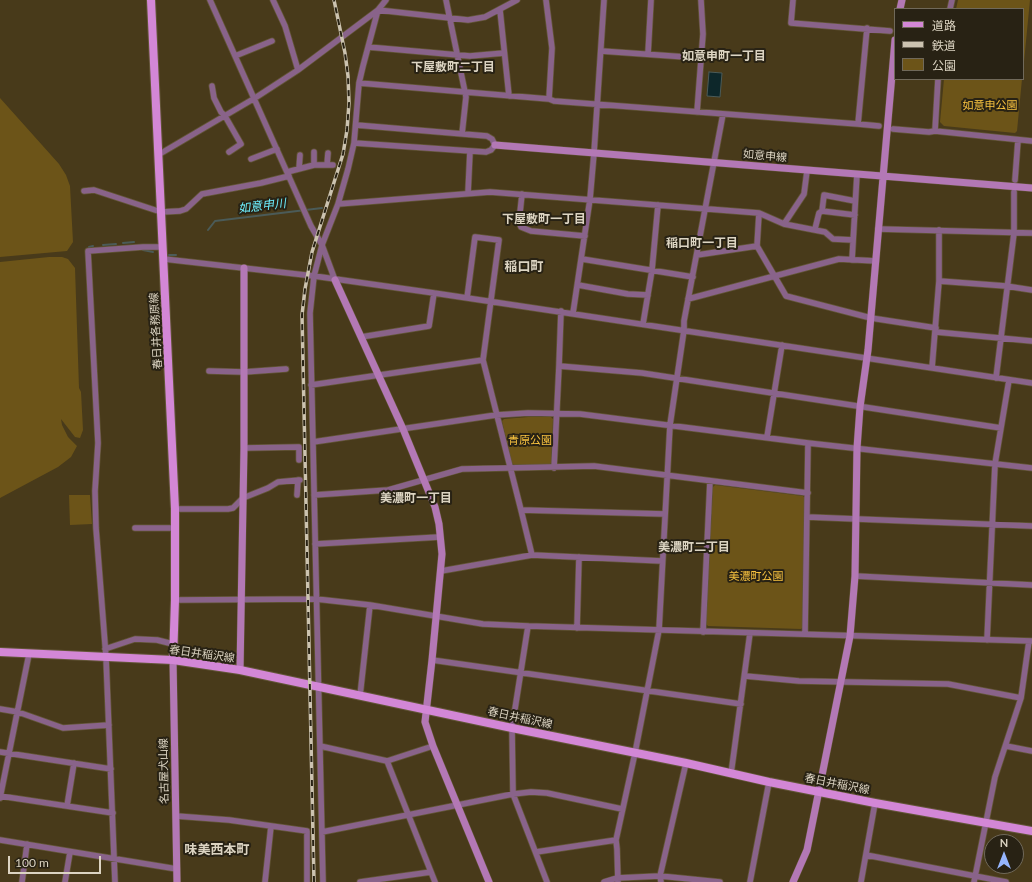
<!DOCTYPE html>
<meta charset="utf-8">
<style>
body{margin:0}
#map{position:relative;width:1032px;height:882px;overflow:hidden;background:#483a1a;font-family:Lato,"Noto Sans JP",sans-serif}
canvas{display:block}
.legend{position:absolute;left:894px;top:8px;width:130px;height:72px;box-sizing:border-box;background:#282214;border:1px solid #70695a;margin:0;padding:5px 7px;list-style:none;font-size:12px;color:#dcd4c2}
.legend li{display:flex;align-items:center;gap:8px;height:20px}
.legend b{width:20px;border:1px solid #70695a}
.north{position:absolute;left:984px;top:834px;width:40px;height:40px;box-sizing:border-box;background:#282214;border:1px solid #70695a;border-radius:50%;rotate:0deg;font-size:11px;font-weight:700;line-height:16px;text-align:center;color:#dcd4c2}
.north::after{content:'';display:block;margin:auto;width:14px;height:18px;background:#96b6fd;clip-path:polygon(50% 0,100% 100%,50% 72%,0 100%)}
.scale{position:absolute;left:8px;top:856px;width:93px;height:18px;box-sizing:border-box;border:2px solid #dcd4c2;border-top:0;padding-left:5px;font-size:12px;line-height:14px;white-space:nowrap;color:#dcd4c2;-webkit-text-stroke:3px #282214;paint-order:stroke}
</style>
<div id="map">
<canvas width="1032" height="882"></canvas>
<ul class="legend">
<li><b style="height:5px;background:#d387d6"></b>道路</li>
<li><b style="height:5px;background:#ccc3b0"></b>鉄道</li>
<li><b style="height:11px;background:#6c5418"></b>公園</li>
</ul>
<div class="north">N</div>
<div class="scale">100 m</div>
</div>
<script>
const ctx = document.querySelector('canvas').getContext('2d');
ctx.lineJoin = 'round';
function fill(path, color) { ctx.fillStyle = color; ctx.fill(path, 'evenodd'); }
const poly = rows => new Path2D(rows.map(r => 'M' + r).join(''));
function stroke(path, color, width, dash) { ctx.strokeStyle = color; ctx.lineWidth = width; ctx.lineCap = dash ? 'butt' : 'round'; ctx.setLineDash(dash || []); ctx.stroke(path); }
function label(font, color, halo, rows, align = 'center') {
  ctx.font = font + ' Lato,"Noto Sans JP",sans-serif'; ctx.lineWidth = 4; ctx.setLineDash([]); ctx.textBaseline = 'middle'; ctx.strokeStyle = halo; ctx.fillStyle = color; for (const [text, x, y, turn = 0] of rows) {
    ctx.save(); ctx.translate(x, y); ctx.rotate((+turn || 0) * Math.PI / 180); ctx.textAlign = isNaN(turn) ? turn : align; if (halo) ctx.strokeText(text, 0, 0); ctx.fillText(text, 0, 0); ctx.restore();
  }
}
fill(poly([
 [958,0,1030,0,1023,72,1023,9,956,9],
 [944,79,1022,79,1017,131,1015,133,944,126,940,122],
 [0,98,59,164,66,175,70,186,73,242,67,251,0,257],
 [49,257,62,257,68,259,75,268,79,388,81,392,83,430,80,438,75,437,61,419,62,425,68,437,77,446,71,457,58,467,0,498,0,262],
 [528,417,551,417,553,419,551,463,549,465,515,465,512,464,502,421,504,419],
 [715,485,803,496,805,498,803,627,801,629,708,626,706,624,713,487],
 [69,495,90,495,92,524,70,525]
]), '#6c5418');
const water = poly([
 [709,72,722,73,720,97,707,96,709,72]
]);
fill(water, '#0d272a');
stroke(water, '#4b5b58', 1);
stroke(poly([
 [208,230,215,221,322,208],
 [123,243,134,242],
 [103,245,116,244],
 [89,247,93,246],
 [143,250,153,252],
 [169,255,176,255]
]), '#4b5b58', 2);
const street = poly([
 [210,0,311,226,322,245,335,280],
 [273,0,285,26,298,70],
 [446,0,466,97,462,134],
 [546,0,552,48,549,99],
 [793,0,791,23,890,31],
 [950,9,952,0],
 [500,10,509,96],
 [368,47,470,56,504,53],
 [601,51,700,58],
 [648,54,651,0],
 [235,56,272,41],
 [359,83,465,92,549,99,554,101,858,124,867,28],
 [212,86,214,98,221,112,225,116,241,144,229,152],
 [697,112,703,34,701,0],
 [858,124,879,126],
 [893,129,929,132,935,131,1032,141],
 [935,131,938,79],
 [354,143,486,152,491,150,495,145,492,139,487,136,356,125],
 [158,155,255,98,298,70,378,10,468,20,485,17,517,0],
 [251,159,277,149],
 [314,165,314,152],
 [327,165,328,153],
 [299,169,300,155],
 [287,172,314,165,333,165],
 [1015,180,1018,140],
 [84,191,94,190,161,212,180,211,186,209,202,194,261,183,289,176],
 [468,193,470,151],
 [522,194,519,222,521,227,531,231,585,236],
 [338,204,490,192,759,213,784,224,825,232,833,239,853,240],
 [822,211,855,215],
 [759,213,757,246,786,296,871,318,936,328],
 [784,224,804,194,807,171],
 [815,229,819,213,822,211,824,195,855,201],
 [878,229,1032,233],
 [697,255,757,246],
 [164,259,314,276,434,293,1032,383],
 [582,259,693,277],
 [852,260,857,174],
 [939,281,1006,286,1032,290],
 [578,285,628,294,648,295],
 [467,298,475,237,499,240,483,360,521,510,532,555],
 [688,299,839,259,876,261],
 [573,313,590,199,594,153,604,0],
 [643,324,652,270,658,205],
 [936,332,1032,341],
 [361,337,429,326,434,293],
 [559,366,642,373,1001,428],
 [932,368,939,281,939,230],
 [209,371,244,372,286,369],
 [996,378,1014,233,1014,192],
 [311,385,483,360],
 [767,437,782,345],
 [313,442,496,415,528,413,580,414,808,443,1032,468],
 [244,448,299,447,299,460],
 [554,468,559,366,561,311],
 [297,495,298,480],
 [314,495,388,490,462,469,594,466,808,493],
 [175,509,228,509,233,508,243,498,268,488,278,482,300,480],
 [521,510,665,514],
 [807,517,1032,526],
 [135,528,175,528],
 [315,544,440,537],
 [441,571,532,555,662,561],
 [855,576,1032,585],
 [175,600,316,599,370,605,483,624,528,626,1032,641],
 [528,626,512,728,513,794,547,882],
 [577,628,579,557],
 [703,632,710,481],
 [805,634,808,443],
 [987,640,995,464,1009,380],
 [105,649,135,639,157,640,173,644],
 [432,660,741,704],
 [745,676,799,681,948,684,1021,698],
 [360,696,370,605],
 [0,709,18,712,63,728,109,725],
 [320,746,387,761,435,882],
 [1006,746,1032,751],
 [0,752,111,769],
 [387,761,433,746],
 [731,774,750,633],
 [0,796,113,813],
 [0,798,29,654],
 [67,806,74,763],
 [176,816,229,820,307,831,307,882],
 [322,832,513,794,531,792,547,793,622,809],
 [0,840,177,869],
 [536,852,616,840],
 [866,855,1006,882],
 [22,882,27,844],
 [65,882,70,852],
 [115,882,106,657,96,528,95,491,98,443,88,251,143,247,163,247],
 [265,882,271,826],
 [323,882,310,313,314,276,322,245,338,204,348,169,354,143,359,83,363,66,378,10,386,0],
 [360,882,431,872],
 [604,882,617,878,660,876,720,882],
 [618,882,617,849,616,840,635,753,659,630,670,425,684,330,684,321,723,114],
 [661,882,660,876,686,763],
 [750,882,769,782],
 [861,882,875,803],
 [974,882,995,777,1021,698,1029,641]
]);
const secondary = poly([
 [900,9,902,0],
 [495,145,1032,188],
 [335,280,403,429,435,507,439,524,442,554,432,660,425,722,433,746,489,882],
 [173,660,177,882],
 [240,670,244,448,244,268],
 [793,882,807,850,850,636,855,576,857,448,860,407,868,350,895,40]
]);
const primary = poly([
 [151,0,175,509,175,600,173,660],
 [0,652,173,660,240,670,512,728,686,763,769,782,875,803,1032,831]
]);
stroke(street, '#635638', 7);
stroke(secondary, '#635638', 8);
stroke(primary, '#635638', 10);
stroke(street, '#89638a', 5.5);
stroke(secondary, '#b378b5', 7);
stroke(primary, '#d387d6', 8);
const rail = poly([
 [314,882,302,315,305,289,312,252,343,154,347,130,349,103,348,76,345,53,334,0]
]);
stroke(rail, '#ccc3b0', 3.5);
stroke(rail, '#282214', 2, [6]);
label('11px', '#f9c33f', '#282214', [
 ["如意申公園",990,105],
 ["青原公園",530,440],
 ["美濃町公園",756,576]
]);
label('11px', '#dcd4c2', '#282214', [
 ["如意申線",765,156,5],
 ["春日井各務原線",156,331,-93],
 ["春日井稲沢線",202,654,8],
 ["春日井稲沢線",520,718,12],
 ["名古屋犬山線",164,771,-91],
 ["春日井稲沢線",837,784,11]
]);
label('bold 12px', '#dcd4c2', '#282214', [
 ["如意申町一丁目",724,56],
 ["下屋敷町二丁目",453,67],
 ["下屋敷町一丁目",544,219],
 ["稲口町一丁目",702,243],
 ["美濃町一丁目",416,498],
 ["美濃町二丁目",694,547]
]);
label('italic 12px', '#6deefd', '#282214', [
 ["如意申川",262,206,-7]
]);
label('bold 13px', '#dcd4c2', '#282214', [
 ["稲口町",524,267],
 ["味美西本町",217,850]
]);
</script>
